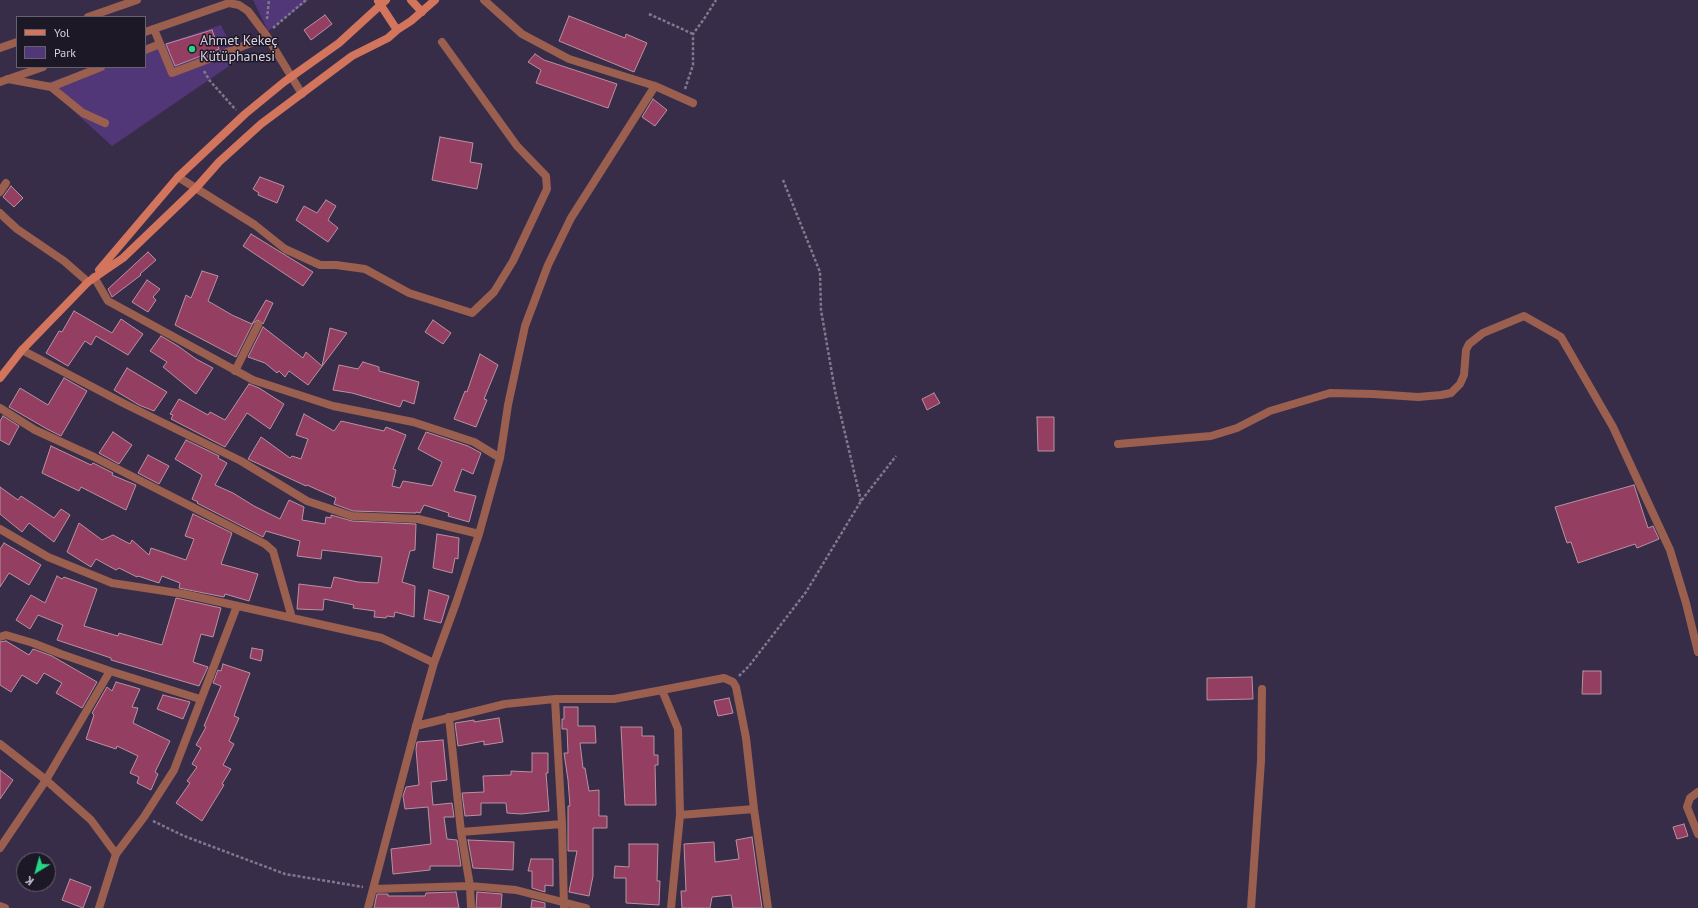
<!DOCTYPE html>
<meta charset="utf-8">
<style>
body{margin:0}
#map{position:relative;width:1698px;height:908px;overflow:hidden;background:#372d48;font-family:"PT Sans",sans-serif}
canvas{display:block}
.legend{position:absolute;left:16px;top:16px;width:130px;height:52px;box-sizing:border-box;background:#1d1825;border:1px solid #676170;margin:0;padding:5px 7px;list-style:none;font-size:12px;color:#d5cfe1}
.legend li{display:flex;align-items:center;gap:8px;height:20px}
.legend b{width:20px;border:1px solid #676170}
.north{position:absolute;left:16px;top:852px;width:40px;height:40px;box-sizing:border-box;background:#1d1825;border:1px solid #676170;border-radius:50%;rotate:217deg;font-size:11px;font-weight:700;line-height:16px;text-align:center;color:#d5cfe1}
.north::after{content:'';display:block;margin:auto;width:14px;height:18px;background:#22d887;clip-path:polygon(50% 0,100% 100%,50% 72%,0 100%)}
</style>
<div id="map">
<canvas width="1698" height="908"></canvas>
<ul class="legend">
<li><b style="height:5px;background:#d3755c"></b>Yol</li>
<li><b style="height:11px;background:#513777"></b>Park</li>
</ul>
<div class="north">K</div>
</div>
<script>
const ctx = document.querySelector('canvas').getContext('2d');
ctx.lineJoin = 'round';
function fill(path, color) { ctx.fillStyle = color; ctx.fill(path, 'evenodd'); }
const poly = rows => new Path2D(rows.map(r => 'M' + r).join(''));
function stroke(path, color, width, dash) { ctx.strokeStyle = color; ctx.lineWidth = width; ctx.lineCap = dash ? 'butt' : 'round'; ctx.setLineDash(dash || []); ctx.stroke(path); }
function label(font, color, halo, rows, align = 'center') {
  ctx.font = font + ' "PT Sans",sans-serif'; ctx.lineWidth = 3; ctx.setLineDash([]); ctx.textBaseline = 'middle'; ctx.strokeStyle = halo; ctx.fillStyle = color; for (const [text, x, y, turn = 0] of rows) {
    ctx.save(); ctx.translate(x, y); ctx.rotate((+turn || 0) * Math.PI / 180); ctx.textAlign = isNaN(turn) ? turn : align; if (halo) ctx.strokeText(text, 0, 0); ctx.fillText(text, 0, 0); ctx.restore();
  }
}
fill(poly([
 [253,0,309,0,268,31],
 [221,25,238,60,112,146,44,84,94,67,145,67,145,50]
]), '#513777');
const building = poly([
 [325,15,332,24,311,40,304,30,325,15],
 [569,16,625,38,626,34,647,43,634,72,559,41,569,16],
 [212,30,219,49,175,66,166,44,212,30],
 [535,54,544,60,617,84,608,108,536,83,541,70,528,62,535,54],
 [653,99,667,110,655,126,642,117,653,99],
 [440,137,473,143,470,162,482,164,477,189,432,180,440,137],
 [260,177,284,186,277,203,258,195,259,193,253,189,260,177],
 [11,186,23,198,14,207,3,197,11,186],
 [326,200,336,206,328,220,338,228,328,242,296,220,304,206,317,213,326,200],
 [251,234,313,272,303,286,243,246,251,234],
 [148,252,156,260,140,274,141,275,112,297,108,289,148,252],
 [202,271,218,276,208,301,232,315,252,324,266,300,273,303,263,324,258,320,253,323,236,357,175,325,186,295,191,298,202,271],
 [147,280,160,289,153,297,156,300,148,312,132,302,147,280],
 [74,311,112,333,121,319,143,334,128,355,96,336,91,345,85,341,68,366,46,353,59,331,62,332,74,311],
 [433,320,451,333,443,344,425,332,433,320],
 [263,327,303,358,306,352,322,366,330,328,347,333,308,385,289,371,285,377,279,371,277,373,265,363,248,357,263,327],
 [161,336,178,346,196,359,213,368,196,394,163,367,167,362,150,351,161,336],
 [480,354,498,365,484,399,487,400,476,427,454,419,465,391,467,392,480,354],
 [363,362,379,367,379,371,419,382,414,404,403,400,400,407,352,393,333,390,339,365,358,369,363,362],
 [127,368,167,392,154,411,139,405,114,390,127,368],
 [64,378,87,391,61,436,47,429,9,407,20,388,48,405,64,378],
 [249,384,259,388,284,404,270,429,247,413,225,447,171,419,173,415,170,414,179,399,208,415,210,412,225,420,249,384],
 [934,393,940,403,927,410,922,399,934,393],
 [304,414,334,431,341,421,384,431,386,427,406,435,393,469,396,470,392,486,400,488,403,481,432,486,442,462,418,449,426,432,468,446,481,453,473,474,462,469,454,491,476,496,469,522,448,516,449,513,424,505,420,513,416,512,416,513,353,511,334,504,336,498,307,485,306,486,248,459,261,437,290,458,292,456,301,459,308,439,296,435,304,414],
 [3,416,19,426,9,445,0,440,0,421,3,416],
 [1037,417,1054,417,1054,451,1038,451,1037,417],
 [113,432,132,445,119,464,99,453,113,432],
 [186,440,219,456,218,458,227,463,215,485,233,493,254,506,280,519,289,500,304,507,302,520,325,524,326,517,331,518,331,515,352,521,416,524,415,550,410,551,402,582,415,586,414,617,395,612,394,617,387,616,386,618,374,617,375,611,353,608,354,605,324,599,323,610,297,609,299,584,331,588,334,577,358,582,378,583,382,557,322,550,321,559,297,556,300,541,266,531,263,537,197,503,198,502,192,499,202,475,175,459,186,440],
 [51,446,91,465,93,463,113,473,112,475,136,485,126,510,81,487,79,491,42,473,51,446],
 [148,455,169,466,159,484,138,473,148,455],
 [1634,485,1648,528,1653,526,1659,539,1637,548,1635,544,1578,563,1571,542,1567,543,1555,507,1634,485],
 [0,487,18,500,21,496,54,518,61,509,70,515,54,542,29,523,22,532,0,514,0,487],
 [193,514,232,533,221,564,258,574,249,601,225,594,224,597,179,588,180,583,162,576,159,583,138,576,137,577,119,568,116,570,96,559,91,567,67,552,79,523,102,540,113,535,130,544,132,540,149,555,151,548,186,560,194,539,185,536,193,514],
 [437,534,459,538,458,559,455,558,452,573,433,568,437,534],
 [4,543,41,565,29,585,9,573,0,587,0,549,4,543],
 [57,576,62,579,64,577,97,589,84,626,118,636,119,633,162,645,176,598,221,608,213,637,201,634,193,662,208,667,199,686,111,660,111,658,57,640,63,625,38,615,30,629,16,620,31,595,45,603,57,576],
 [429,590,449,596,441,623,424,619,429,590],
 [6,641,29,655,33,649,52,656,97,682,82,708,56,693,62,683,44,673,37,684,22,675,11,692,0,685,0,642,6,641],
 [252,648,263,650,261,661,250,658,252,648],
 [223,664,250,673,234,716,239,718,229,741,234,744,223,765,231,769,222,784,224,785,202,821,176,803,190,783,187,781,197,767,192,764,201,748,196,745,206,727,204,726,221,686,213,683,218,670,221,671,223,664],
 [1583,671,1601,671,1601,694,1582,694,1583,671],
 [1252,677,1253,699,1207,700,1207,678,1252,677],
 [116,682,140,689,132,707,138,708,133,723,170,741,155,772,158,774,151,790,137,783,139,777,130,773,138,756,117,746,116,749,86,739,94,715,92,713,107,687,112,691,116,682],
 [163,695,190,702,183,719,157,709,163,695],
 [729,698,733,713,718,716,714,701,729,698],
 [564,707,578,707,578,726,595,726,596,743,580,743,583,768,585,768,589,791,599,790,599,816,607,816,607,828,593,828,593,876,589,896,569,892,577,851,568,851,568,806,570,806,568,780,564,753,568,753,567,729,562,729,562,719,564,719,564,707],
 [499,718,503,742,484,745,484,741,458,746,455,723,474,720,474,722,499,718],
 [621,727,642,727,642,736,654,736,654,755,658,755,658,765,655,765,656,805,625,805,621,727],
 [443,740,447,780,431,782,433,805,452,803,454,817,444,817,447,839,457,840,461,866,430,866,430,870,393,874,391,849,431,844,428,807,405,809,403,796,406,787,419,785,416,749,417,742,443,740],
 [532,753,548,753,548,773,546,773,549,811,521,814,507,813,506,803,481,803,481,815,465,816,462,793,484,792,483,776,511,775,511,771,532,772,532,753],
 [0,770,13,780,0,799,0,770],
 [1684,824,1688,836,1677,839,1673,827,1684,824],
 [752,837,762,908,733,908,731,895,712,897,710,908,682,908,681,891,686,891,684,844,714,842,715,862,739,859,736,840,752,837],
 [468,840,514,842,513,870,473,868,468,840],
 [629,844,658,844,657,881,660,881,659,905,626,903,626,878,614,878,615,866,629,867,629,844],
 [531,859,553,859,553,886,545,885,545,892,532,888,532,871,528,871,531,859],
 [70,879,91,887,83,908,62,900,70,879],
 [456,892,459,908,374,908,377,894,388,894,388,896,425,896,426,893,456,892],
 [477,892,502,894,501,908,476,908,477,892],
 [532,900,545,903,545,908,531,908,532,900]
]);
fill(building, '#943e62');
stroke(building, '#b8929f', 1);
stroke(poly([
 [649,14,693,34],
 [267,19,269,0],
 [273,28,306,0],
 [204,71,210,81,236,110],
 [685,89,693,65,693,34,704,19,716,0],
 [783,180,820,272,821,310,835,391,861,501],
 [739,676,749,666,806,592,861,501,896,456],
 [153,821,184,836,285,874,363,887]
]), '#80788f', 2.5, [3, 2]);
stroke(poly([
 [5,218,17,229,64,261,88,282]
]), '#9a5f4f', 8);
stroke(poly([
 [154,29,172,73,267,37],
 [145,50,160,44],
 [8,79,51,87,83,113,105,123],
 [51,87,101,67],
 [0,192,6,183],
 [0,213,5,218]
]), '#9a5f4f', 8);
stroke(poly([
 [484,0,522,34,569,59,655,86,693,103],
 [88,17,137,0],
 [145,32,229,3,239,5,248,11,266,35,302,94],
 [0,48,17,42],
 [0,82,43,67],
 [178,177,255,225,285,249,320,265,336,265,365,269,409,293,472,313,494,292,513,261,547,189,546,176,517,146,442,42],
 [94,277,108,301,253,380,333,406,413,422,474,442,500,458,479,534,456,603,434,663,416,726,368,908],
 [22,350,125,404,241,461,307,501,352,516,418,519,479,534],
 [235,371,258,325],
 [0,408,35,430,94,457,265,544,273,551,292,618],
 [1118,444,1211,436,1237,428,1270,411,1330,393,1373,394,1418,397,1441,395,1451,393,1460,384,1464,375,1466,350,1469,344,1483,333,1524,316,1561,337,1613,427,1670,550,1686,603,1698,652],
 [500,458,508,405,525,326,548,265,571,218,655,86],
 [0,529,48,557,112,583,184,594,382,638,434,663],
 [0,637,6,635,33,643,61,654,110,671,200,699],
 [662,690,724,678,733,682,736,687,746,738,754,809,768,908],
 [555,699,562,824,564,908],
 [449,717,461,832,470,886,471,908],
 [416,726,505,704,555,699,614,699,662,690,678,729,680,815,671,908],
 [0,744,46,780,91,820,116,854],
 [1698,792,1690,798,1687,807,1698,834],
 [680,815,754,809],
 [461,832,562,824],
 [0,848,46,780,110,671],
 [373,889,470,886,516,890,586,908],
 [0,906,5,908],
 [99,908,116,854,144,817,174,770,237,606],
 [1251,908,1261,761,1262,689]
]), '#9a5f4f', 8);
stroke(poly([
 [411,0,422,12],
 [378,1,397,30],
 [99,270,178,177,245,114,284,82,339,43,386,0],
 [0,378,22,350,88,282,123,258,196,188,219,162,261,124,352,56,388,38,397,30,411,21,435,0]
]), '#d3755c', 8);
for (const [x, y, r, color] of [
 [192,49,4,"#22d887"]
]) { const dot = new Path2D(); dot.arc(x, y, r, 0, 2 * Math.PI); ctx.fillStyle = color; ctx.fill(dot); stroke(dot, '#1d1825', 1.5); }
label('14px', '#d5cfe1', '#1d1825', [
 ["Ahmet Kekeç",200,41],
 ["Kütüphanesi",200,57]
], 'left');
</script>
